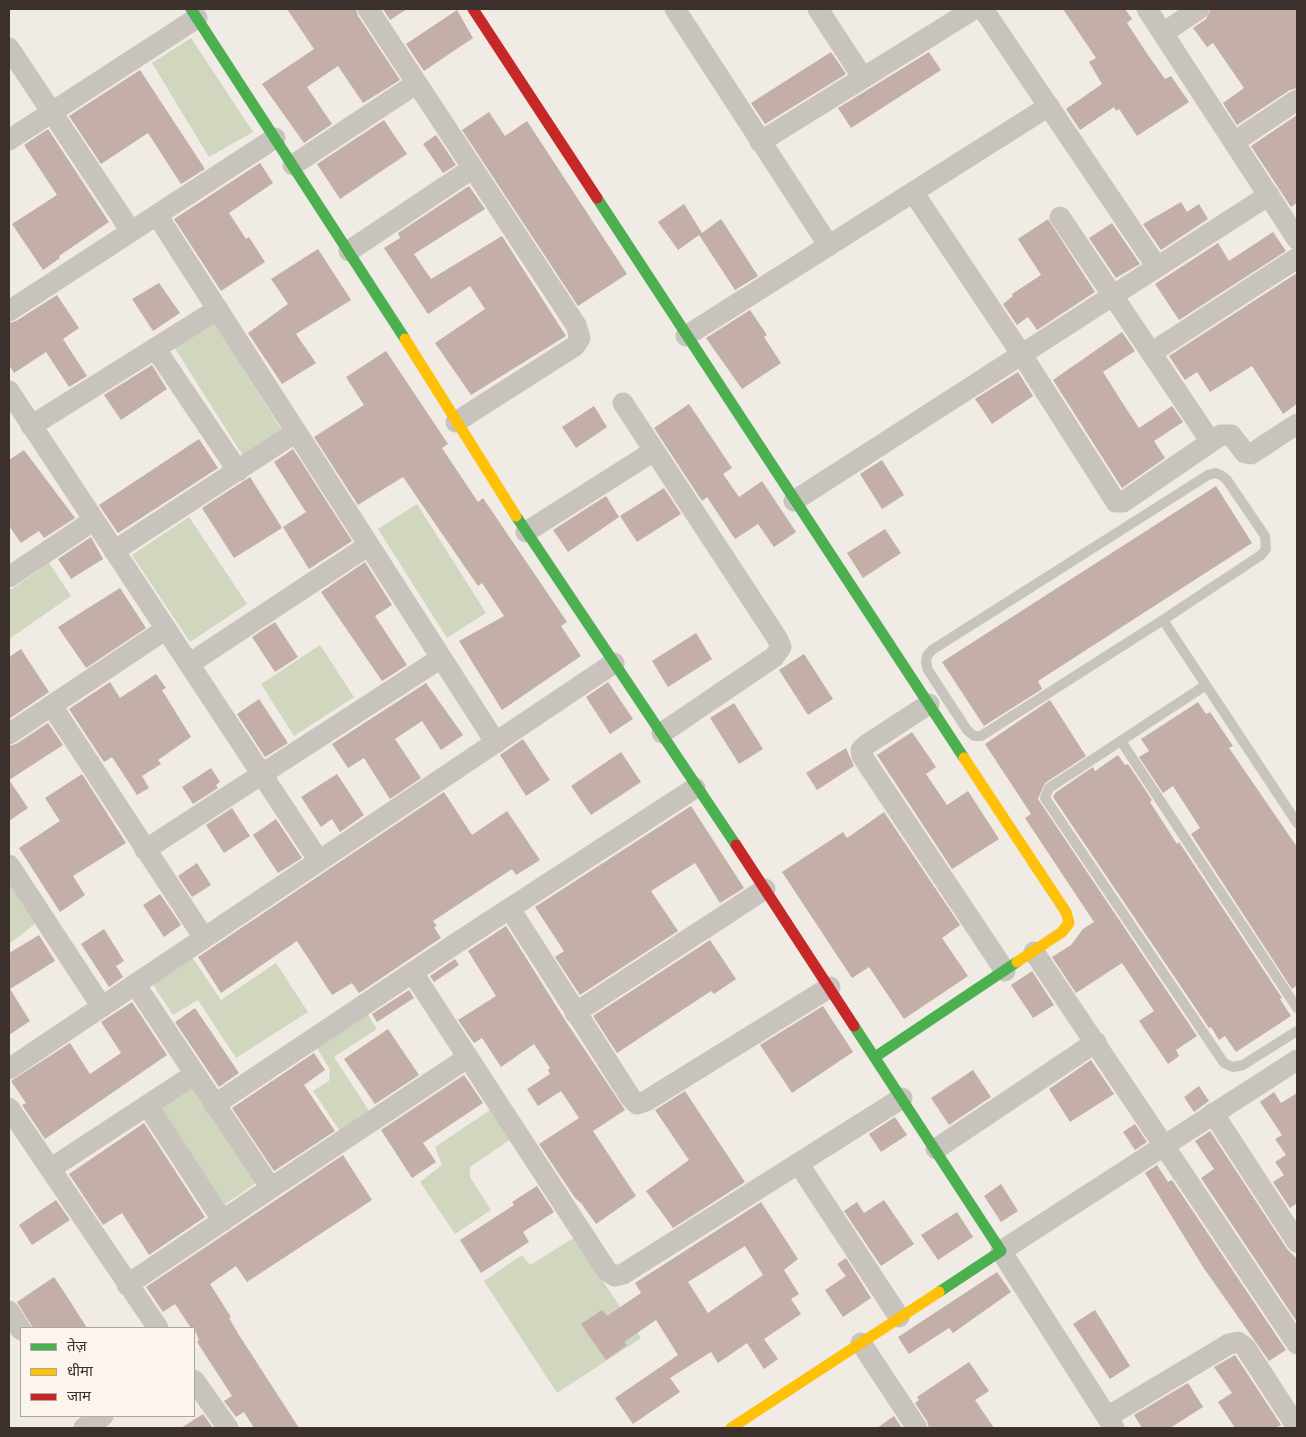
<!DOCTYPE html>
<meta charset="utf-8">
<style>
body{margin:0}
#map{position:relative;width:1306px;height:1437px;overflow:hidden;background:#f0ebe5;font-family:"Fira Sans Condensed","Noto Sans Devanagari",sans-serif}
canvas{display:block}
.frame{position:absolute;inset:0;border:10px solid #3b302b;pointer-events:none}
.legend{position:absolute;left:20px;top:1327px;width:175px;height:90px;box-sizing:border-box;background:#fbf5ee;border:1px solid #aea6a0;margin:0;padding:6px 9px;list-style:none;font-size:15px;color:#3b302b}
.legend li{display:flex;align-items:center;gap:10px;height:25px}
.legend b{width:25px;border:1px solid #aea6a0}
</style>
<div id="map">
<canvas width="1306" height="1437"></canvas>
<div class="frame"></div>
<ul class="legend">
<li><b style="height:6px;background:#4caf50"></b>तेज़</li>
<li><b style="height:6px;background:#ffc107"></b>धीमा</li>
<li><b style="height:6px;background:#c62828"></b>जाम</li>
</ul>
</div>
<script>
const ctx = document.querySelector('canvas').getContext('2d');
ctx.lineJoin = 'round';
function fill(path, color) { ctx.fillStyle = color; ctx.fill(path, 'evenodd'); }
const poly = rows => new Path2D(rows.map(r => 'M' + r).join(''));
function stroke(path, color, width, dash) { ctx.strokeStyle = color; ctx.lineWidth = width; ctx.lineCap = dash ? 'butt' : 'round'; ctx.setLineDash(dash || []); ctx.stroke(path); }
fill(poly([
 [191,38,253,132,209,157,152,63],
 [214,322,282,431,243,456,174,347],
 [417,504,486,613,447,638,378,529],
 [189,517,247,604,190,642,132,555],
 [49,563,71,596,9,639,9,591],
 [320,645,354,697,294,736,261,684],
 [9,884,35,924,9,944],
 [185,947,221,1000,276,963,308,1012,236,1058,198,1000,173,1015,146,974],
 [357,998,377,1029,334,1057,371,1114,342,1134,313,1091,329,1081,330,1070,307,1031],
 [185,1075,256,1183,224,1205,152,1097],
 [490,1110,511,1139,470,1167,470,1177,491,1210,455,1234,420,1182,442,1165,435,1147],
 [574,1238,641,1338,557,1393,484,1281,522,1255,530,1265]
]), '#d1d6bf');
fill(poly([
 [287,9,356,9,358,16,400,80,363,103,338,66,307,87,332,124,304,143,262,84,314,49],
 [383,9,407,9,390,20],
 [1063,9,1125,9,1132,19,1127,23,1148,55,1165,79,1171,76,1189,102,1137,136,1119,109,1116,111,1114,107,1080,130,1066,109,1102,84,1089,62,1096,58],
 [1211,9,1297,9,1297,88,1290,90,1237,125,1223,103,1244,88,1213,43,1207,47,1193,28,1206,19],
 [457,10,473,38,424,71,406,44],
 [831,52,846,74,765,124,751,103],
 [929,52,941,70,851,128,838,108],
 [140,70,205,169,181,184,148,133,101,164,69,116],
 [489,112,505,136,527,121,627,274,578,306,462,130],
 [1297,115,1297,203,1291,207,1251,146],
 [384,120,407,154,340,199,317,164],
 [48,129,109,222,59,256,60,258,43,270,12,224,57,195,24,145],
 [436,135,456,165,443,173,423,144],
 [260,163,273,183,229,213,246,239,249,237,265,262,221,291,174,219],
 [469,186,485,209,414,254,431,279,502,236,566,336,471,395,435,343,485,309,470,286,428,314,384,248,400,238,398,233],
 [1181,202,1187,212,1199,204,1208,219,1161,250,1143,224],
 [684,204,702,233,721,219,758,276,735,290,699,235,678,250,658,222],
 [1048,219,1095,292,1037,330,1028,317,1017,325,1003,304,1013,296,1012,294,1041,275,1018,239],
 [1112,223,1140,264,1116,278,1089,238],
 [1273,232,1286,251,1179,320,1155,284,1218,243,1229,261],
 [318,249,351,300,296,334,316,363,282,384,248,333,288,304,271,279],
 [1297,273,1297,404,1283,414,1252,366,1210,392,1197,372,1185,380,1169,356],
 [159,283,180,313,153,331,132,299],
 [57,295,79,328,63,339,87,376,69,387,46,352,14,373,9,365,9,323,16,321],
 [750,310,767,335,764,337,781,363,742,389,706,338],
 [1122,332,1135,351,1103,372,1127,410,1139,428,1172,406,1183,422,1154,441,1165,458,1122,488,1053,380],
 [386,351,448,444,442,448,478,502,483,498,567,622,561,626,581,656,502,710,459,641,504,616,482,583,478,586,403,477,358,505,314,437,364,405,346,377],
 [152,365,167,389,121,420,104,395],
 [1018,372,1033,396,992,424,975,399],
 [689,404,732,468,723,474,739,497,762,481,796,532,774,547,758,524,735,539,707,497,702,501,654,428],
 [594,406,607,427,576,448,562,427],
 [199,439,218,468,118,533,99,505],
 [293,449,352,541,309,569,283,527,306,512,274,462],
 [24,450,75,518,44,538,39,531,21,543,9,526,9,460],
 [882,460,904,495,882,509,860,474],
 [250,477,282,528,234,558,202,508],
 [1216,486,1252,543,1038,681,1042,689,984,726,942,662],
 [664,488,681,514,637,542,620,516],
 [606,496,619,517,568,552,553,530],
 [885,529,901,553,863,578,847,553],
 [91,537,103,559,71,579,58,559],
 [365,562,392,605,375,616,407,665,382,681,321,592],
 [120,588,146,628,86,668,58,627],
 [275,622,298,657,275,672,252,637],
 [696,633,712,659,668,687,652,661],
 [21,649,49,692,9,719,9,657],
 [804,654,833,699,808,715,779,670],
 [156,674,166,688,162,690,191,737,158,760,161,764,142,776,149,788,137,795,112,757,104,762,69,709,110,682,120,698],
 [608,682,633,719,610,734,586,697],
 [426,683,463,735,441,750,422,721,395,739,421,778,390,799,364,758,348,768,332,744],
 [259,699,288,743,265,757,237,714],
 [1050,700,1086,756,1045,783,1038,799,1197,1036,1176,1050,1179,1056,1168,1064,1139,1021,1154,1011,1122,963,1076,993,1052,957,1071,945,1083,929,1094,922,1025,818,1031,814,985,744],
 [1198,702,1206,714,1210,712,1233,746,1229,748,1297,847,1297,985,1292,989,1191,834,1200,828,1173,786,1163,793,1139,757,1149,751,1141,739],
 [734,703,763,749,739,764,710,718],
 [48,723,63,745,9,780,28,808,9,821,9,746,16,744],
 [912,732,936,767,926,774,947,805,968,791,999,839,952,869,877,755],
 [523,739,550,780,526,796,500,755],
 [846,748,854,766,817,790,806,773],
 [621,752,641,782,591,815,571,786],
 [1118,755,1125,765,1128,764,1152,800,1150,802,1177,844,1179,842,1282,998,1280,999,1291,1016,1236,1052,1225,1036,1219,1040,1211,1027,1209,1028,1053,797,1055,793,1093,767,1095,771],
 [211,768,220,782,216,785,218,788,193,804,182,787],
 [82,774,126,843,73,876,85,895,60,912,19,848,60,821,45,798],
 [337,774,364,815,340,832,332,819,321,827,301,797],
 [444,792,472,835,507,811,540,860,516,875,512,869,433,921,437,926,434,927,441,938,359,993,352,983,332,995,297,941,221,993,198,957],
 [691,806,744,888,720,903,695,863,651,891,678,931,580,995,555,957,564,951,535,907],
 [232,808,250,836,224,853,206,825],
 [884,812,960,925,942,938,968,976,904,1019,869,967,852,978,782,872,843,832,847,838],
 [276,819,302,858,278,873,253,835],
 [197,863,211,885,192,897,178,876],
 [160,894,181,925,164,937,143,905],
 [506,926,565,1020,625,1110,593,1131,636,1196,596,1224,581,1203,575,1198,539,1144,579,1118,561,1091,538,1106,527,1089,550,1074,548,1070,550,1068,534,1044,501,1067,482,1038,474,1043,458,1020,496,996,468,951],
 [104,929,124,961,116,966,123,977,109,987,81,944],
 [39,935,55,961,10,989,30,1021,9,1035,9,953],
 [710,940,736,979,714,994,711,991,617,1053,593,1016],
 [455,959,459,965,434,982,430,976],
 [1032,971,1054,1005,1033,1018,1011,985],
 [409,990,414,998,377,1022,372,1014],
 [132,1002,167,1055,45,1139,22,1105,26,1103,11,1081,70,1043,90,1074,121,1053,101,1022],
 [823,1006,853,1052,792,1093,760,1045],
 [195,1008,239,1073,219,1087,175,1022],
 [388,1029,419,1075,375,1104,344,1059],
 [314,1053,325,1070,304,1085,335,1131,274,1171,232,1108],
 [1091,1060,1114,1094,1070,1122,1049,1089],
 [973,1070,991,1097,949,1125,931,1098],
 [464,1075,483,1103,423,1143,436,1162,412,1178,381,1130],
 [1199,1086,1209,1101,1194,1112,1184,1097],
 [685,1091,745,1182,673,1228,646,1191,689,1160,655,1110],
 [1274,1092,1281,1103,1297,1093,1297,1203,1290,1208,1273,1182,1284,1175,1275,1162,1286,1155,1275,1139,1282,1135,1260,1102],
 [895,1117,907,1135,881,1152,869,1134],
 [144,1123,205,1217,149,1255,122,1213,103,1225,69,1174],
 [1135,1124,1147,1142,1135,1150,1123,1132],
 [1210,1131,1287,1249,1297,1259,1297,1322,1201,1178,1214,1169,1195,1141],
 [343,1155,372,1200,247,1282,236,1266,210,1284,231,1317,229,1318,239,1335,299,1428,254,1428,244,1412,236,1417,224,1401,232,1396,197,1342,199,1340,194,1328,191,1328,175,1304,163,1312,146,1287],
 [1157,1165,1168,1182,1172,1180,1286,1350,1269,1361,1203,1267,1145,1173],
 [1001,1184,1018,1211,1001,1222,984,1196],
 [537,1186,554,1212,523,1232,529,1242,481,1273,460,1240,514,1205,512,1202],
 [56,1200,70,1220,32,1245,19,1225],
 [884,1200,914,1244,881,1266,844,1211,857,1202,864,1213],
 [761,1202,798,1259,784,1270,799,1294,791,1299,801,1314,764,1339,778,1359,764,1369,747,1343,718,1363,711,1352,670,1378,680,1392,633,1424,615,1398,678,1355,656,1320,624,1342,627,1345,606,1360,581,1324,602,1310,607,1316,641,1293,635,1283],
 [745,1246,763,1275,708,1313,688,1282],
 [957,1212,973,1237,938,1260,921,1235],
 [846,1258,871,1298,843,1317,825,1290,846,1276,837,1264],
 [997,1272,1011,1292,953,1333,949,1328,909,1354,898,1337],
 [54,1277,68,1298,87,1328,33,1328,17,1302],
 [1095,1310,1130,1366,1110,1379,1073,1324],
 [1235,1355,1281,1425,1275,1428,1235,1428,1218,1402,1232,1393,1214,1367],
 [969,1362,989,1391,975,1400,994,1428,929,1428,927,1421,915,1403,919,1400,917,1397],
 [1188,1383,1203,1407,1170,1428,1142,1428,1134,1415],
 [203,1414,213,1428,181,1428],
 [894,1416,902,1428,877,1428]
]), '#c3afa7');
stroke(poly([
 [1163,620,981,736,974,736,967,730,928,670,926,662,927,656,932,650,1208,475,1215,473,1221,475,1227,480,1265,536,1266,549,1261,555,1163,620,1297,823],
 [1206,685,1049,788,1045,798,1224,1063,1233,1067,1243,1065,1297,1031],
 [1121,741,1297,1008]
]), '#c9c3be', 10);
stroke(poly([
 [368,9,576,325,580,338,575,346,456,422],
 [675,9,829,246],
 [818,9,863,78],
 [983,9,1157,267],
 [1147,9,1297,239],
 [1163,33,1199,9],
 [9,48,131,231],
 [9,140,197,18],
 [760,142,974,9],
 [1234,142,1297,100],
 [293,165,417,83],
 [913,192,1022,355,1116,502,1123,502,1221,435,1231,435,1245,453,1251,454,1297,424],
 [157,215,496,743],
 [1060,217,1211,442],
 [349,251,473,168],
 [9,311,275,138],
 [686,336,1049,106],
 [155,348,238,471],
 [1151,353,1297,258],
 [9,391,319,861],
 [623,403,777,638,781,647,774,657,662,733],
 [31,426,218,309],
 [794,501,1269,195],
 [526,532,654,451],
 [114,551,296,432],
 [9,577,94,520],
 [189,664,369,545],
 [929,704,866,745,861,750,862,756,1005,971],
 [52,706,204,938],
 [9,734,166,629],
 [145,850,441,658],
 [9,865,102,1007],
 [510,909,631,1098,637,1104,646,1101,830,987],
 [1034,952,1297,1344],
 [413,973,607,1271,615,1276,623,1274,902,1098],
 [575,1013,765,889],
 [9,1069,614,663],
 [147,1105,223,1221],
 [214,1105,455,944,695,788],
 [9,1108,158,1328],
 [1213,1113,1297,1242],
 [936,1149,1096,1042],
 [798,1163,899,1317],
 [50,1169,195,1074],
 [271,1188,467,1058],
 [127,1285,271,1188,135,984],
 [9,1311,21,1330],
 [861,1343,917,1428],
 [194,1380,228,1428],
 [1107,1417,1229,1344,1238,1342,1245,1347,1297,1427],
 [84,1428,103,1416],
 [1114,1428,1001,1251,1297,1060]
]), '#c9c3be', 21);
stroke(poly([
 [191,9,405,339],
 [597,198,964,758],
 [516,516,736,845],
 [854,1026,1001,1251,939,1292],
 [875,1057,1017,962]
]), '#4caf50', 11);
stroke(poly([
 [405,339,516,516],
 [964,758,1066,912,1069,923,1062,932,1017,962],
 [731,1428,939,1292]
]), '#ffc107', 11);
stroke(poly([
 [473,9,597,198],
 [736,845,854,1026]
]), '#c62828', 11);
</script>
